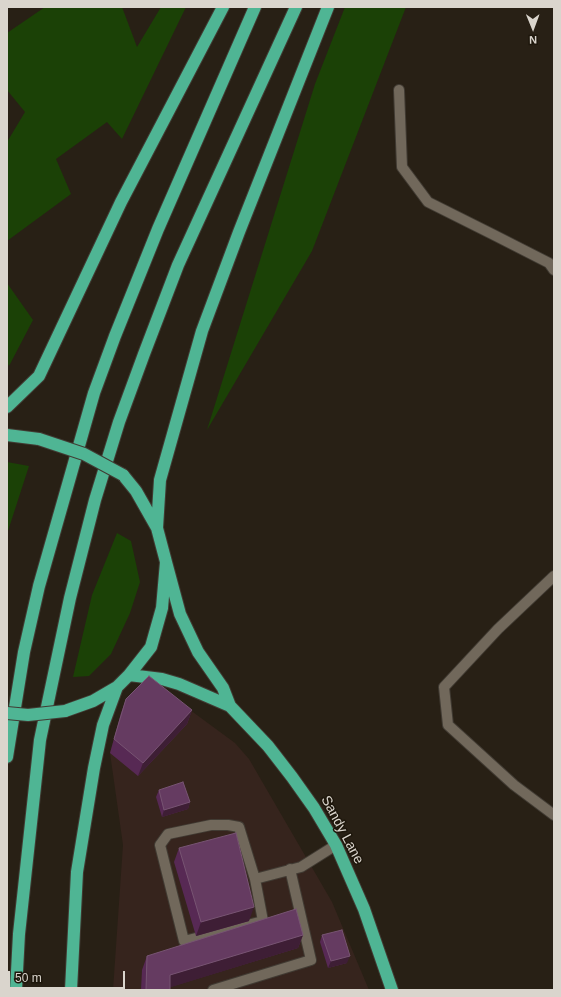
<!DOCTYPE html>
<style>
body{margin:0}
#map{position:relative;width:561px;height:997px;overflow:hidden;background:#282015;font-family:Arial,sans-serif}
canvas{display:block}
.frame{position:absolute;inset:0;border:8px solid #dad5cd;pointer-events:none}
.north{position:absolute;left:513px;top:8px;width:40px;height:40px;-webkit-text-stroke:3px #1e170c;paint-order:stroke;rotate:179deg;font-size:11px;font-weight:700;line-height:16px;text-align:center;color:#dad5cd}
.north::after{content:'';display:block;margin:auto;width:14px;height:18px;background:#dad5cd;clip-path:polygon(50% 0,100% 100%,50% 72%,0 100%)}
.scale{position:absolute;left:8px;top:971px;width:117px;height:18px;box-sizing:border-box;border:2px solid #dad5cd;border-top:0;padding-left:5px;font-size:12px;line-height:14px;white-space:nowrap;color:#dad5cd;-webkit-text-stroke:3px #1e170c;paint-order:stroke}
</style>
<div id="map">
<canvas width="561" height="997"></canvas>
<div class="frame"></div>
<div class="north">N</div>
<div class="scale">50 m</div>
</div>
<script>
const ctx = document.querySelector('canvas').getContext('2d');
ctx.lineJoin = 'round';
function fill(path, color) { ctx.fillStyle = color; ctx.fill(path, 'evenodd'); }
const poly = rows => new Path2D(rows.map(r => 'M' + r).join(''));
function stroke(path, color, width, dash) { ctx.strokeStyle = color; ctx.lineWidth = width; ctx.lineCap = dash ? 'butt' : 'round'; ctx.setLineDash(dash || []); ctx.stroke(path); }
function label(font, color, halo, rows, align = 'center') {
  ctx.font = font + ' Arial,sans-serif'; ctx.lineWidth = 3; ctx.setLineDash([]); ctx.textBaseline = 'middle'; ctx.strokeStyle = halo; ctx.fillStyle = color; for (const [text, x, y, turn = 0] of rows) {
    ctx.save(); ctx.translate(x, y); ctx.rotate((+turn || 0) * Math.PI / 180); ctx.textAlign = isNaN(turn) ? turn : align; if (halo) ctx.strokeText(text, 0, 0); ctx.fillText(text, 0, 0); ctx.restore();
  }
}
fill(poly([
 [152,682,235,743,249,759,332,902,369,990,113,990,123,845,110,753,121,713]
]), '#36241d');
fill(poly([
 [45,7,122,7,137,47,161,7,186,7,122,139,107,122,56,159,71,194,7,241,7,142,25,112,7,90,7,33],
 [345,7,406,7,312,251,207,430,315,84],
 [7,283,33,320,9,366,7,362],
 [7,462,29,466,7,534],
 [117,533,131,541,140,582,130,613,111,654,89,676,73,677,92,595]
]), '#1b4106');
const minor = poly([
 [399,90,402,167,428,202,494,235,549,263,554,270],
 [554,576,498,629,444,687,448,725,514,785,554,815],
 [255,879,263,921,184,941,160,845,168,834,211,825,228,825,239,827,255,879,301,867,336,845],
 [213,990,311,960,290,869]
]);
const highway = poly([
 [7,407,39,376,121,202,223,7],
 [7,435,39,439],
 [157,528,160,480,202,331,239,232,328,7],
 [166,562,180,614,198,652,223,688,230,706,268,746,292,777,314,808,336,845,364,909,392,990],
 [129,675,162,679,179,684,230,706],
 [65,711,93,701,117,687,129,675,151,647,162,608,166,562,157,528,136,491,123,475],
 [7,757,24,652,39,586,94,393,115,336,158,229,255,7],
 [16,990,19,934,40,740,70,598,95,500,119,422,144,354,178,265,296,7],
 [71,990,77,872,94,768,103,725,117,687]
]);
stroke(minor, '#413b33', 12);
stroke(highway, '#413b33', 14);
stroke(minor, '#71685b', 10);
stroke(highway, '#4fb594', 12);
const highwayBridge = poly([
 [39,439,84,454,123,475],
 [7,713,28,715,65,711]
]);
stroke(highwayBridge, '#413b33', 14, []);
stroke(highwayBridge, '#4fb594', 12);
fill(poly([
 [126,699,192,710,187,724,138,776,110,753,121,713],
 [159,790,190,802,188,809,162,817,156,797],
 [179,848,249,921,196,936,174,862],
 [303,935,298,948,170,987,170,990,141,990,142,970,147,956],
 [322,935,347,963,328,968,320,942]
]), '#572954');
fill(poly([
 [192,710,187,724,138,776,143,763],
 [190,802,188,809,162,817,164,810],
 [254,907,249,921,196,936,201,922],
 [303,935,298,948,165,989,170,975],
 [350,956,347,963,328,968,331,961]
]), '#3e1e35');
const building = poly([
 [149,676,192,710,143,763,114,739,126,699,149,676],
 [183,782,190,802,164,810,159,790,183,782],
 [236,833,254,907,201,922,179,848,236,833],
 [296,909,303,935,170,975,170,990,146,990,147,956,296,909],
 [342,930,350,956,331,961,322,935,342,930]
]);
fill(building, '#653b61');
stroke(building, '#775472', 1);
label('14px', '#dad5cd', '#1e170c', [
 ["Sandy Lane",342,830,62]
]);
</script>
